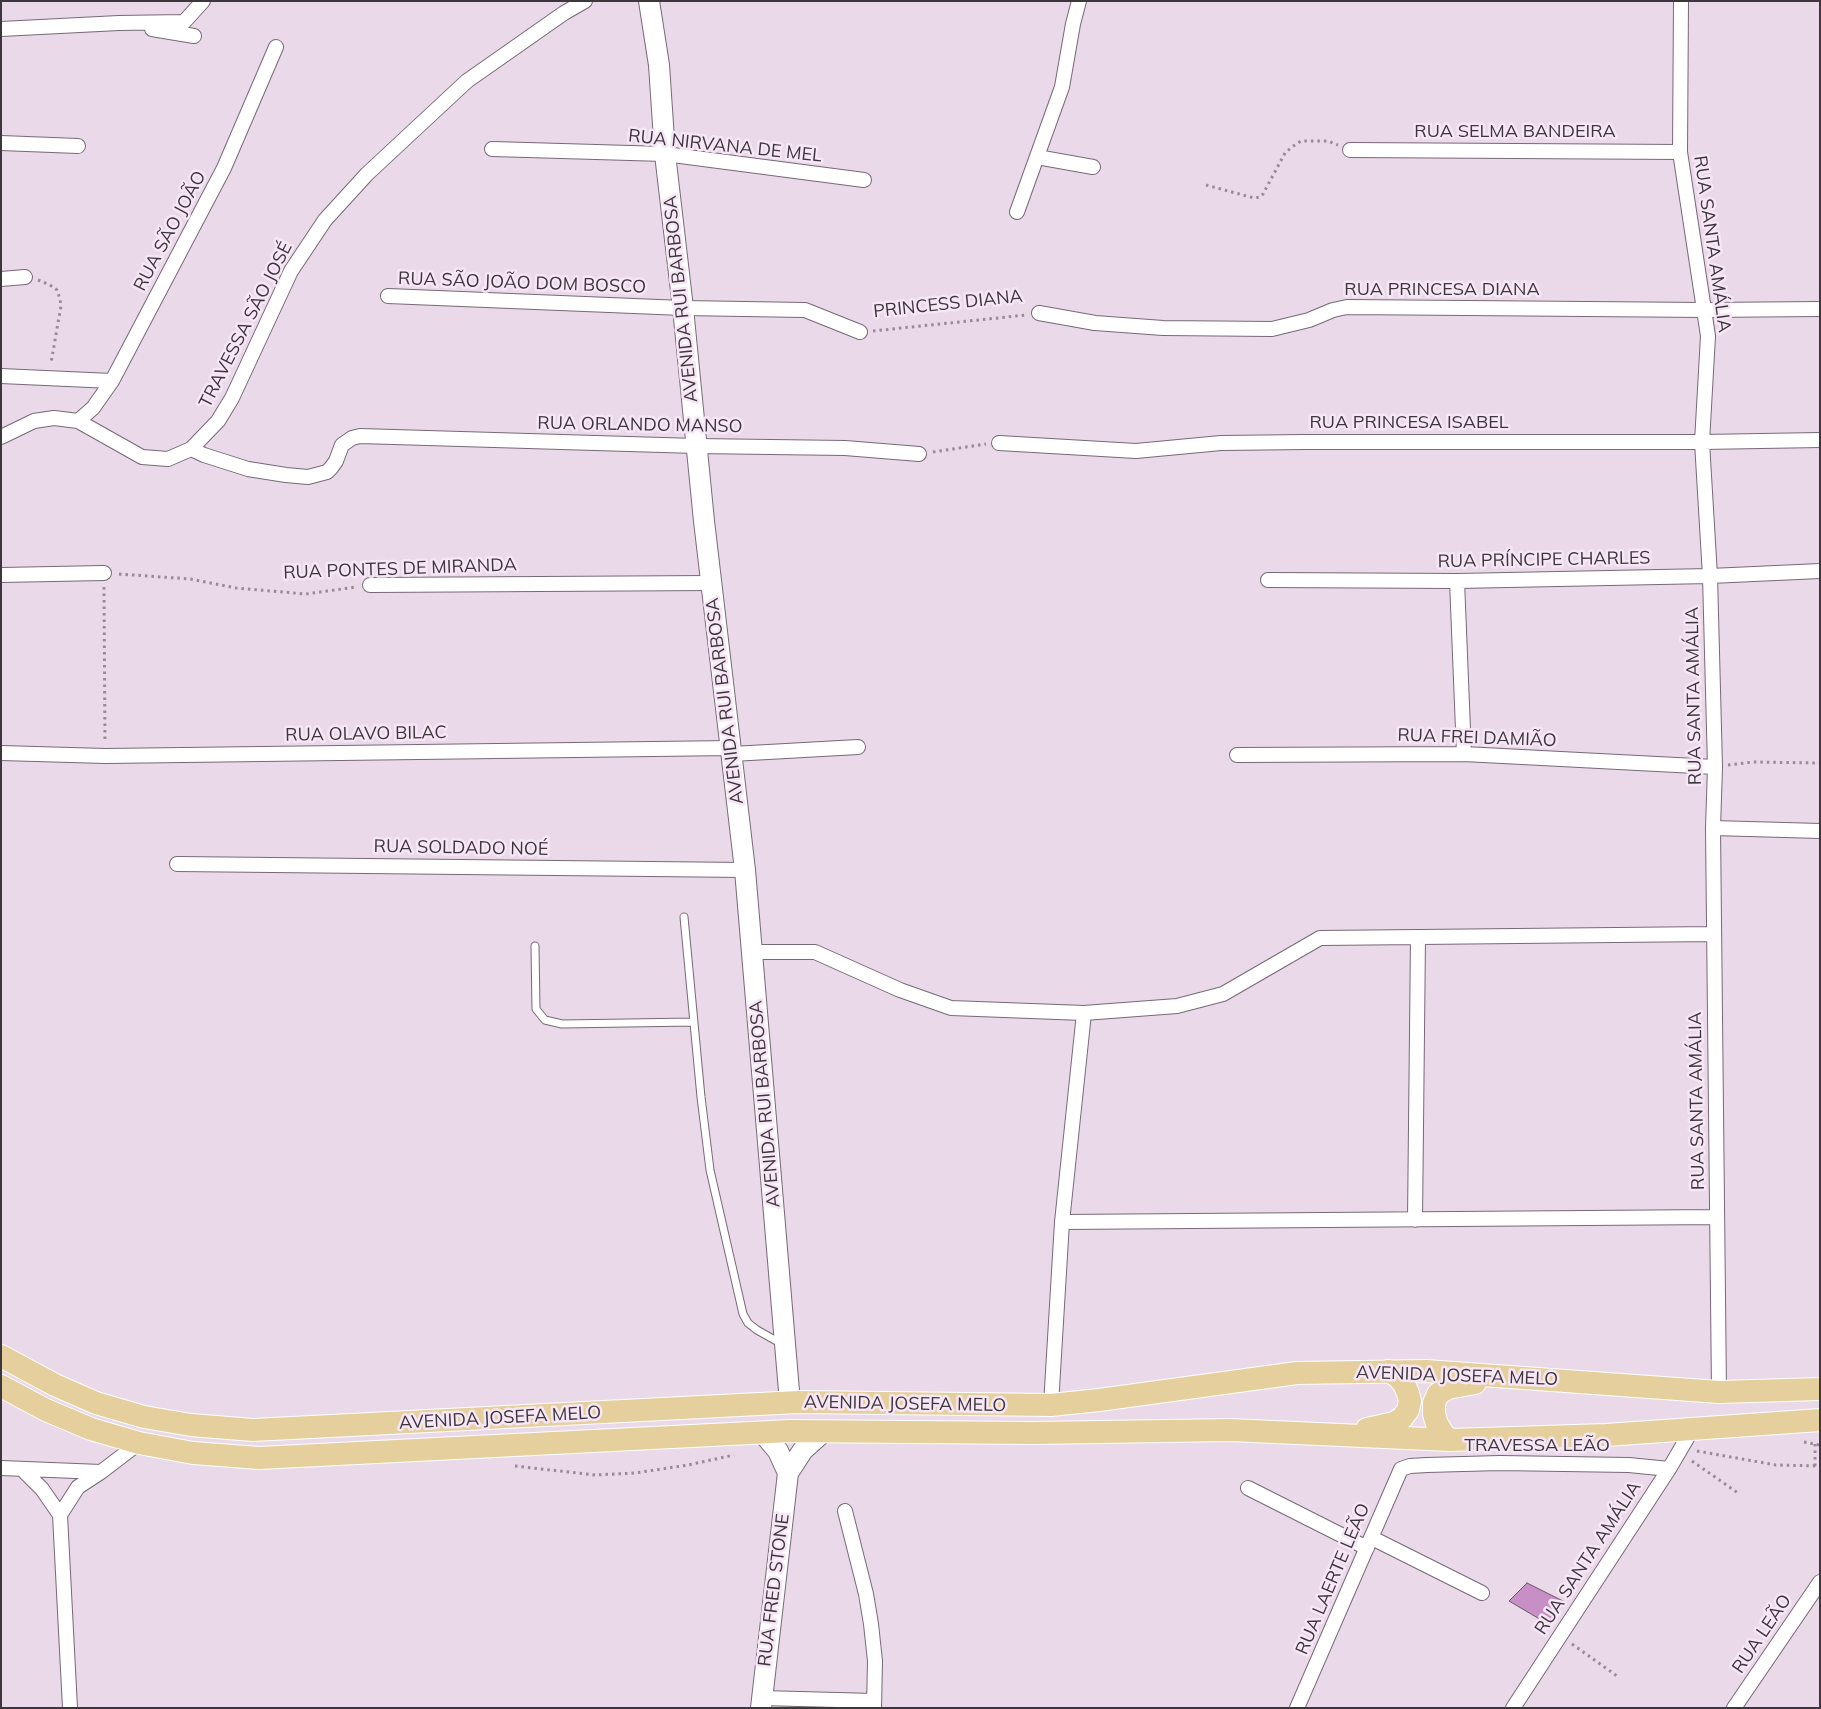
<!DOCTYPE html>
<meta charset="utf-8">
<style>
body{margin:0}
#map{position:relative;width:1821px;height:1709px;overflow:hidden;background:#ead9e9;font-family:Mulish,sans-serif}
canvas{display:block}
.frame{position:absolute;inset:0;border:2px solid #3d373d;pointer-events:none}
</style>
<div id="map">
<canvas width="1821" height="1709"></canvas>
<div class="frame"></div>
</div>
<script>
const ctx = document.querySelector('canvas').getContext('2d');
ctx.lineJoin = 'round';
function fill(path, color) { ctx.fillStyle = color; ctx.fill(path, 'evenodd'); }
const poly = rows => new Path2D(rows.map(r => 'M' + r).join(''));
function stroke(path, color, width, dash) { ctx.strokeStyle = color; ctx.lineWidth = width; ctx.lineCap = dash ? 'butt' : 'round'; ctx.setLineDash(dash || []); ctx.stroke(path); }
function label(font, color, halo, rows, align = 'center') {
  ctx.font = font + ' Mulish,sans-serif'; ctx.lineWidth = 5; ctx.setLineDash([]); ctx.textBaseline = 'middle'; ctx.strokeStyle = halo; ctx.fillStyle = color; for (const [text, x, y, turn = 0] of rows) {
    ctx.save(); ctx.translate(x, y); ctx.rotate((+turn || 0) * Math.PI / 180); ctx.textAlign = isNaN(turn) ? turn : align; if (halo) ctx.strokeText(text, 0, 0); ctx.fillText(text, 0, 0); ctx.restore();
  }
}
const building = poly([
 [1527,1583,1565,1602,1548,1624,1509,1601,1527,1583]
]);
fill(building, '#c78fc5');
stroke(building, '#675866', 1);
const lane = poly([
 [684,917,701,1097,710,1170,743,1314,748,1323,757,1330,782,1344],
 [535,946,536,1009,545,1020,562,1024,693,1022]
]);
const street = poly([
 [1681,1,1680,152,1708,336,1702,442,1710,576,1715,767,1713,828,1719,1392],
 [1,29,119,23,184,22,203,1],
 [152,29,194,36],
 [1,143,78,146],
 [492,149,665,154,864,180],
 [1350,150,1680,152],
 [1037,157,1093,167],
 [1017,212,1062,87,1073,24,1079,1],
 [1,279,25,277],
 [388,296,683,308,805,310,860,332],
 [1039,313,1095,323,1163,328,1272,329,1309,320,1333,310,1347,307,1705,310,1820,309],
 [1,376,112,381],
 [78,421,93,408,112,381,224,168,276,47],
 [1,437,34,421,54,418,78,421,142,457,168,459,191,449,218,421,232,398,291,271,325,220,367,174,467,81,564,13,585,1],
 [999,443,1136,451,1221,443,1305,442,1702,442,1820,440],
 [191,449,204,455,248,469,286,475,308,477,327,472,331,468,336,461,342,445,352,438,360,436,696,446,845,448,919,454],
 [1,575,104,573],
 [1268,580,1457,581,1710,576,1820,571],
 [1457,581,1464,754],
 [370,585,711,583],
 [1,753,105,756,732,748],
 [732,754,858,747],
 [1237,755,1464,754,1715,767],
 [1713,828,1820,831],
 [177,864,745,870],
 [752,952,815,952,900,990,951,1008,1084,1013,1177,1006,1223,994,1320,938,1714,934],
 [1415,1220,1418,937],
 [1062,1222,1717,1217],
 [1051,1405,1062,1222,1084,1013],
 [1,1468,101,1472,139,1443],
 [22,1469,42,1489,60,1515,70,1708],
 [1248,1488,1367,1548],
 [845,1511,866,1594,871,1624,875,1661,874,1708],
 [60,1515,78,1487,101,1472],
 [1372,1538,1482,1593],
 [762,1698,874,1701],
 [1297,1708,1401,1469,1410,1466,1427,1465,1500,1463,1629,1465,1669,1469],
 [1513,1708,1669,1469,1693,1428],
 [1734,1708,1820,1582]
]);
const secondary = poly([
 [649,1,659,65,665,154,683,308,704,521,745,870,790,1403],
 [762,1432,778,1451,788,1473],
 [761,1708,788,1473,803,1450,824,1431]
]);
const primary = poly([
 [1,1356,55,1385,96,1403,144,1417,191,1425,253,1430,798,1402,1051,1405,1099,1400,1297,1373,1426,1371,1719,1392,1820,1389],
 [1,1386,46,1410,91,1429,139,1443,193,1453,259,1458,790,1431,1034,1433,1230,1430,1450,1440,1606,1435,1820,1420],
 [1367,1429,1394,1423,1402,1418,1408,1410,1410,1401,1408,1393,1404,1384,1397,1376,1388,1371],
 [1450,1440,1443,1434,1437,1424,1434,1414,1434,1403,1438,1394,1448,1388,1475,1383]
]);
stroke(lane, '#786977', 9);
stroke(street, '#786977', 16);
stroke(secondary, '#786977', 22);
stroke(primary, '#fff', 24);
stroke(poly([
 [1206,185,1254,198,1260,197,1263,194,1285,153,1292,147,1301,141,1328,141,1338,145],
 [38,280,50,285,57,290,60,299,61,306,51,363],
 [873,331,1026,315],
 [933,452,986,444],
 [119,574,190,579,236,588,306,594,356,587],
 [104,587,105,743],
 [1728,765,1753,762,1820,763],
 [1804,1442,1820,1445],
 [1815,1444,1815,1466],
 [1697,1451,1776,1465,1820,1466],
 [1692,1461,1738,1493],
 [515,1466,595,1475,635,1473,688,1465,734,1455],
 [1572,1644,1617,1676]
]), '#978b96', 3, [2.5, 4]);
stroke(lane, '#fff', 7);
stroke(street, '#fff', 14);
stroke(secondary, '#fff', 20);
stroke(primary, '#e5d09d', 22);
label('18px', '#3d373d', '#f7e6f6', [
 ["RUA SELMA BANDEIRA",1515,132],
 ["RUA NIRVANA DE MEL",725,146,6],
 ["RUA SÃO JOÃO",170,231,-62],
 ["RUA SANTA AMÁLIA",1712,244,82],
 ["RUA SÃO JOÃO DOM BOSCO",522,283,2],
 ["RUA PRINCESA DIANA",1442,290],
 ["AVENIDA RUI BARBOSA",681,299,-96],
 ["PRINCESS DIANA",948,304,-6],
 ["TRAVESSA SÃO JOSÉ",246,325,-63],
 ["RUA PRINCESA ISABEL",1409,423],
 ["RUA ORLANDO MANSO",640,425,1],
 ["RUA PRÍNCIPE CHARLES",1544,560,-1],
 ["RUA PONTES DE MIRANDA",400,569,-2],
 ["RUA SANTA AMÁLIA",1694,696,-91],
 ["AVENIDA RUI BARBOSA",725,701,-97],
 ["RUA OLAVO BILAC",366,734,-1],
 ["RUA FREI DAMIÃO",1477,738,2],
 ["RUA SOLDADO NOÉ",461,848,1],
 ["RUA SANTA AMÁLIA",1697,1101,-91],
 ["AVENIDA RUI BARBOSA",765,1104,-95],
 ["AVENIDA JOSEFA MELO",1457,1376,2],
 ["AVENIDA JOSEFA MELO",905,1404,1],
 ["AVENIDA JOSEFA MELO",500,1418,-3],
 ["TRAVESSA LEÃO",1537,1446],
 ["RUA SANTA AMÁLIA",1588,1558,-57],
 ["RUA LAERTE LEÃO",1333,1579,-67],
 ["RUA FRED STONE",774,1590,-83],
 ["RUA LEÃO",1762,1634,-56]
]);
</script>
